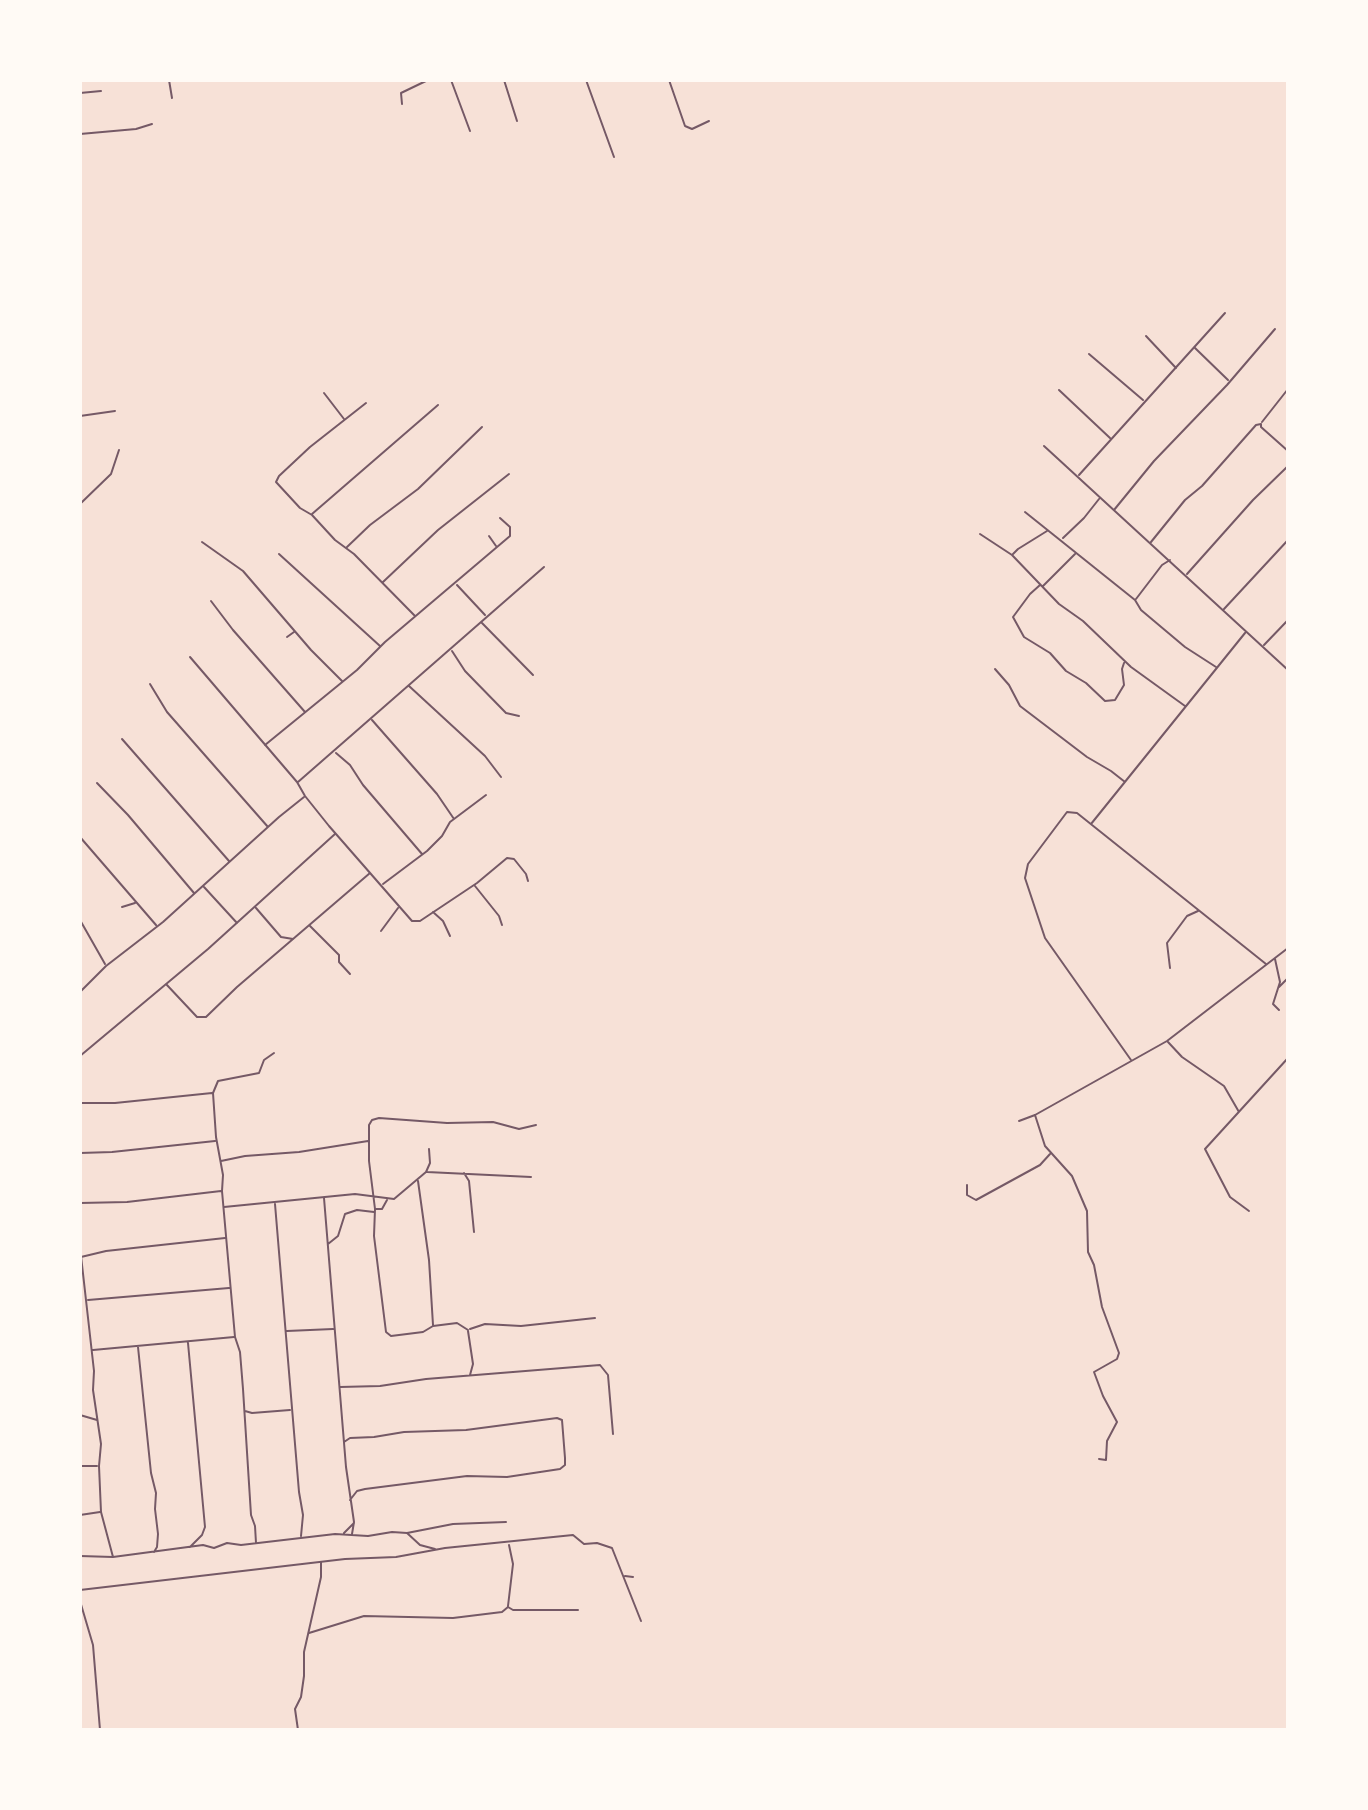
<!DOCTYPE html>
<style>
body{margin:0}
#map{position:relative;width:1368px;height:1810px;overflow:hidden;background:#f7e1d7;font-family:"Playfair Display",serif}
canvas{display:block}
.frame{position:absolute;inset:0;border:82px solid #fffaf5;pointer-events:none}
</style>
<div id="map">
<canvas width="1368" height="1810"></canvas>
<div class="frame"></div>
</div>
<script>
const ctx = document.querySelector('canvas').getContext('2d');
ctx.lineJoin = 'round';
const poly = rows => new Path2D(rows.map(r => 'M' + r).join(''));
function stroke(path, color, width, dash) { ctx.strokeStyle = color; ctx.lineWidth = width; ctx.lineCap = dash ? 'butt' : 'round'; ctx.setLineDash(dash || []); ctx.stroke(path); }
stroke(poly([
 [169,80,172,98],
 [451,80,470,131],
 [504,80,517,121],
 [586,80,614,157],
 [669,80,685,126,692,129,709,121],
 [80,93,101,91],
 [402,104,401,93,428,80],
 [80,134,136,129,152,124],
 [1146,336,1176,368],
 [1195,348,1228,380],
 [1089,354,1143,400],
 [1059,390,1110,438],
 [324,393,344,419],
 [366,403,310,447,279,476,276,482,300,508,312,515,335,540,354,554,415,616],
 [80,416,115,411],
 [1262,422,1288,389],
 [1044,446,1288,670],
 [1079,475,1225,313],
 [80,504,111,474,119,450],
 [1114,510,1154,461,1227,385,1275,329],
 [1025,512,1135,600,1141,610,1185,647,1216,667],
 [312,514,438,405],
 [980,534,1012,555,1059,604,1083,621,1131,667,1185,706],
 [489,536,496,546],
 [1063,538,1084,518,1099,499],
 [202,542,243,571,311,650,342,681],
 [1151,542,1185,500,1202,486,1256,425,1261,424,1261,427,1288,451],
 [347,547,370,525,418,489,482,427],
 [279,554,380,646],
 [1013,554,1018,549,1047,531],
 [1187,574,1253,500,1288,466],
 [383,582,438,530,509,474],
 [457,585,485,615],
 [1040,585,1030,594,1013,617,1024,637,1050,653,1066,671,1086,683,1105,701,1115,700,1124,685,1122,669,1124,663],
 [1043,586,1075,554],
 [1136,599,1162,565,1170,560],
 [211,601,233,630,305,712],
 [1224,609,1288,540],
 [481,622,533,675],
 [287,637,294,632],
 [1264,645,1288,620],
 [452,651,465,671,506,713,519,716],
 [190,657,297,782,305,796,329,826,412,921,420,921,477,883,507,858,514,859,526,874,528,881],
 [995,669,1009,685,1020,706,1087,757,1111,771,1125,782],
 [150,684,167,712,268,827],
 [409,686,485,756,501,777],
 [372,720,437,794,454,819],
 [122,739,229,861],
 [265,745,357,670,385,642,510,536,510,527,500,518],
 [336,753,350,765,363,785,422,854],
 [298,782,544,567],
 [97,783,128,815,194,893],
 [1091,824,1245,633],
 [80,837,156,925],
 [383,884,427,851,442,836,450,822,486,795],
 [475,886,499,916,502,925],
 [204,887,237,923],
 [122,907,135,903],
 [256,908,281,937,293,939],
 [433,912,443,921,450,936],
 [80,920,105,964],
 [310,926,339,955,339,962,350,974],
 [381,931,398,908],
 [1275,959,1280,982,1273,1004,1279,1010],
 [1170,968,1167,943,1187,916,1198,911],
 [166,984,197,1017,206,1017,237,987,370,873],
 [1279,987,1288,978],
 [80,992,106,966,163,922,279,817,304,797],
 [1168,1042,1182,1057,1224,1086,1239,1112],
 [80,1056,208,949,335,834],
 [1131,1060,1045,938,1025,878,1028,864,1067,812,1077,813,1266,964],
 [80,1103,115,1103,212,1093],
 [1035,1115,1045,1146,1072,1176,1087,1211,1088,1252,1094,1265,1102,1307,1119,1353,1117,1359,1094,1372,1103,1396,1117,1422,1107,1441,1106,1460,1099,1459],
 [1019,1121,1035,1115,1167,1041,1288,948],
 [80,1153,112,1152,215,1141],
 [221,1161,245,1156,299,1152,368,1141],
 [427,1172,531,1177],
 [464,1173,469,1181,474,1232],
 [418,1181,429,1260,433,1325],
 [967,1185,967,1195,976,1200,1040,1165,1050,1154],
 [324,1198,346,1467,354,1522,352,1534],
 [80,1203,127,1202,221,1191],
 [275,1204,299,1492,303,1515,301,1536],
 [224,1207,355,1194,394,1199,426,1172,430,1163,429,1149],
 [376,1209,382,1209,387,1200],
 [1249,1211,1230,1197,1205,1149,1288,1058],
 [328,1244,338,1236,345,1214,357,1210,374,1212],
 [80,1247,94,1371,93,1390,101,1444,99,1466,101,1512,113,1557],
 [81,1257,106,1251,225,1238],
 [88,1300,229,1288],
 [470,1329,485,1324,521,1326,595,1318],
 [468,1330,457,1323,433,1326,423,1332,391,1336,386,1332,374,1236,375,1209,369,1161,369,1125,372,1120,379,1118,447,1123,493,1122,519,1129,536,1125],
 [287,1331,333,1329],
 [468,1331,473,1364,470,1375],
 [188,1343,205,1527,202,1535,190,1547],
 [138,1347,151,1473,156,1493,155,1509,158,1534,157,1547,154,1552],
 [93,1350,234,1337],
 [340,1387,380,1386,426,1379,600,1365,608,1375,613,1434],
 [245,1411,252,1413,290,1410],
 [80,1415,97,1420],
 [344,1442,350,1438,374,1437,404,1432,466,1430,557,1418,562,1420,565,1458,565,1465,560,1469,507,1477,467,1476,365,1489,357,1491,350,1500],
 [80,1466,97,1466],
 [80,1515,100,1512],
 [344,1533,354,1523],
 [407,1533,420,1545,435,1549],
 [256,1543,255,1526,251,1515,243,1389,240,1352,235,1337,222,1191,223,1175,216,1137,213,1093,218,1081,259,1073,264,1060,274,1053],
 [80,1556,113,1557,203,1545,214,1548,227,1543,241,1545,335,1534,368,1536,392,1532,407,1533,453,1524,506,1522],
 [625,1576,633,1577],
 [80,1590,345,1559,396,1557,445,1548,573,1535,584,1544,597,1543,612,1548,641,1621],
 [80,1601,93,1645,100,1730],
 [508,1606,513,1564,509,1545],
 [309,1633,364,1616,453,1618,502,1612,508,1607,513,1610,578,1610],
 [298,1730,295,1709,301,1697,304,1676,304,1652,321,1577,321,1563]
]), '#755966', 2);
</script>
